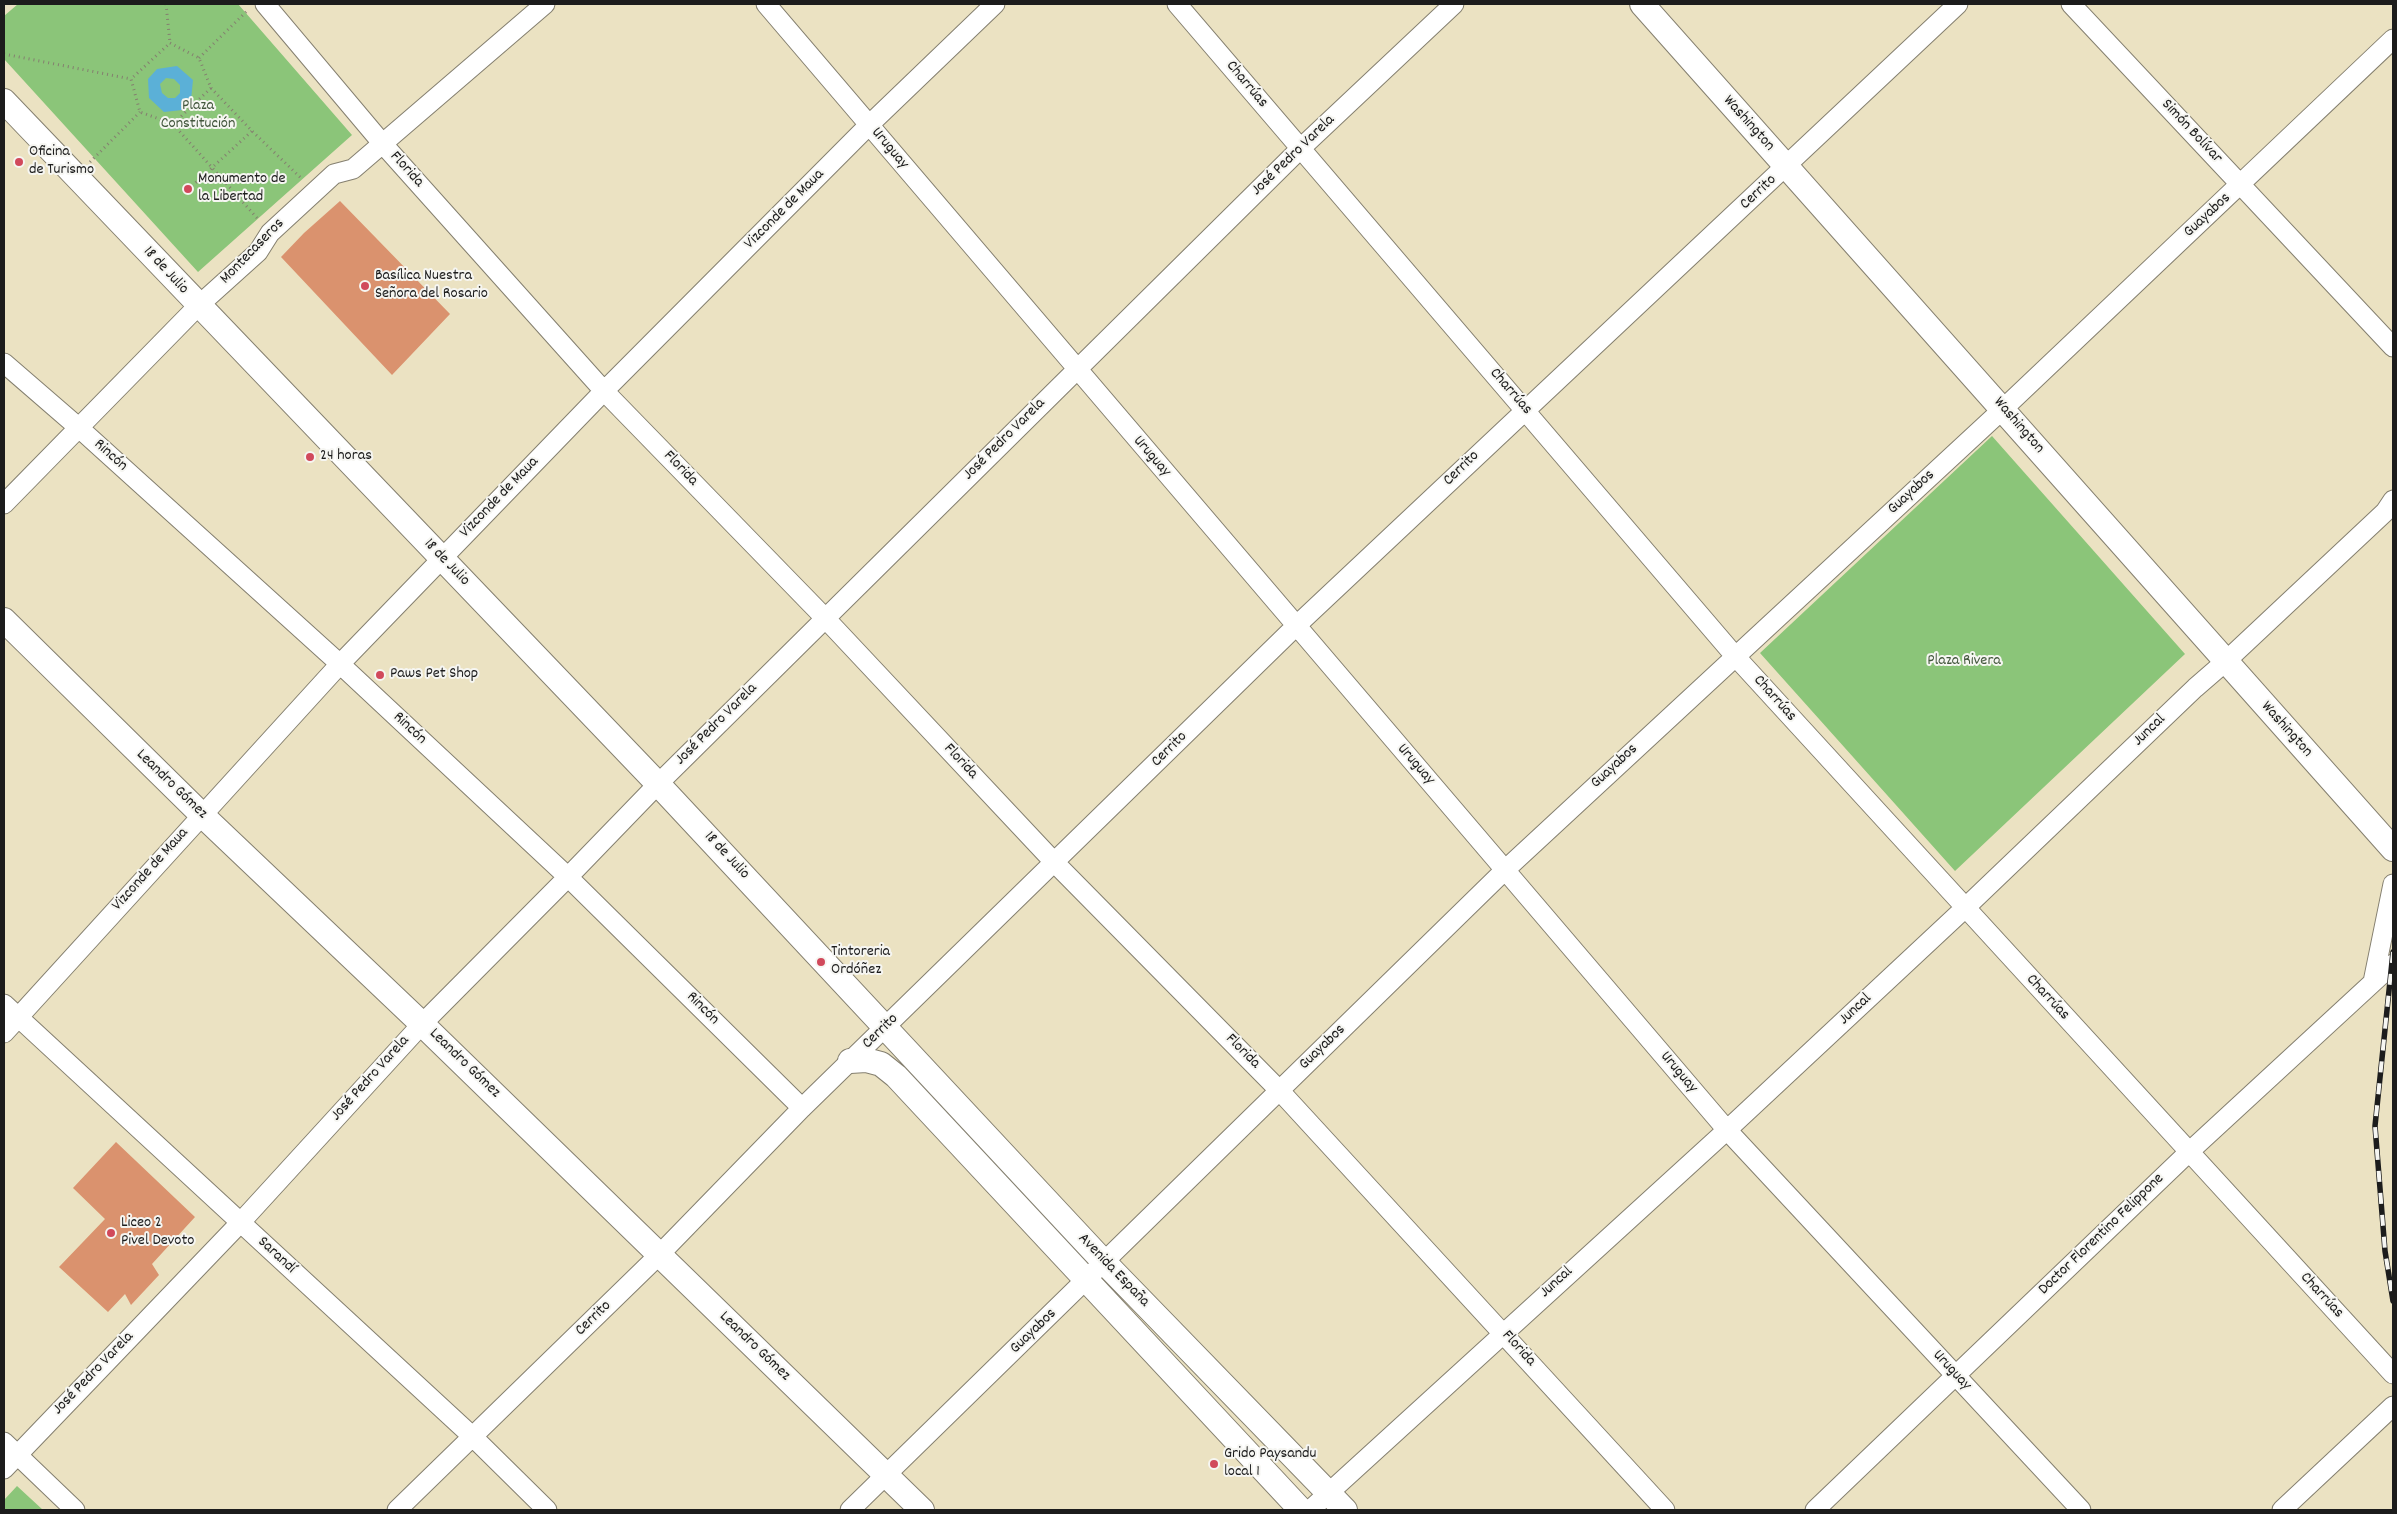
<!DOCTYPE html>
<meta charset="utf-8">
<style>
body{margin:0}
#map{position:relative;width:2397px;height:1514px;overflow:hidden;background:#ebe2c2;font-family:Dekko,sans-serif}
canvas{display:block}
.frame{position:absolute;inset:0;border:5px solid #1c1c1c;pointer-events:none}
</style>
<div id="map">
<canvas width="2397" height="1514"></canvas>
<div class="frame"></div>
</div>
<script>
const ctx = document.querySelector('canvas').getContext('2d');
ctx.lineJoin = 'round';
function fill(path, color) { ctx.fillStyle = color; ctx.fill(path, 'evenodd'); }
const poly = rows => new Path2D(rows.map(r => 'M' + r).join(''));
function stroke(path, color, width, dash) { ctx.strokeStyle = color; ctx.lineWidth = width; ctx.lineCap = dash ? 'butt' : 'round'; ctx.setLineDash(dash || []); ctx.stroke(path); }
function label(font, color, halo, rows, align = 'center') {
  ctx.font = font + ' Dekko,sans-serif'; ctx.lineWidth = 4; ctx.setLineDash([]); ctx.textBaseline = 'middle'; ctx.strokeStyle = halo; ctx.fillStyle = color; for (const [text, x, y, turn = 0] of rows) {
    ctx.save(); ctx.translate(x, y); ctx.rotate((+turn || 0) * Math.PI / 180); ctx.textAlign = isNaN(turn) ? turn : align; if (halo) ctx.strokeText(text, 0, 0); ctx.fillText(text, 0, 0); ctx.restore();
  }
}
fill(poly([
 [18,4,238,4,352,135,198,272,4,59,4,16],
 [1992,436,2185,654,1955,871,1760,653],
 [17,1486,43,1510,4,1510,4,1500]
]), '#8bc579');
fill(poly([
 [177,66,193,80,191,100,182,110,164,112,149,98,148,79,157,69],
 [166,78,174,79,180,85,180,93,175,98,168,98,162,93,160,84]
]), '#5bb0d7');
fill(poly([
 [340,201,450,314,392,375,281,257,304,233],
 [116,1142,195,1217,152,1264,159,1275,131,1305,125,1294,108,1312,59,1267,105,1219,73,1188]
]), '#da926e');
const minor = poly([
 [265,4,382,143,604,391,825,618,1055,863,1279,1090,1665,1510],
 [766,4,1727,1130,2081,1510],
 [1177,4,1735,656,2393,1374],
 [2071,4,2393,347],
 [4,363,78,427,340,664,568,877,802,1108],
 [4,504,198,306,258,252,270,233,334,174,353,169,545,4],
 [2373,982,2393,884],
 [4,1004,473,1437,547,1510],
 [4,1033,340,664,604,391,869,125,995,4],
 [4,1442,75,1510],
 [4,1469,240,1223,422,1024,568,877,658,784,1301,148,1454,4],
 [397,1510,659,1255,802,1108,1296,626,1958,4],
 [850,1510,1505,870,2003,409,2393,39],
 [1310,1510,1727,1130,1965,908,2195,688,2225,662,2385,512,2393,500],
 [1815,1510,2189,1152,2393,964],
 [2282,1510,2393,1406]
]);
const tertiary = poly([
 [1642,4,2393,849],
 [4,101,658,784,1104,1262,1345,1510],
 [4,620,201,814,422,1024,922,1510],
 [850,1061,866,1060,881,1064,896,1076,1301,1510]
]);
stroke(minor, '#847f6f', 21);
stroke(tertiary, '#847f6f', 26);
stroke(poly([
 [166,4,170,43],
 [170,43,199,58,211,88,173,124,140,112,131,79,170,43],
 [4,54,131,79],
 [199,58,247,11],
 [211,88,252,131,302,179],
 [173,124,258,219],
 [90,162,140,112],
 [192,186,252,131]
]), '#847f6f', 3, [1, 4]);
stroke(minor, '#fff', 19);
stroke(tertiary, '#fff', 24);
const rail = poly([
 [2393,952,2375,1126,2385,1251,2393,1301]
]);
stroke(rail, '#1c1c1c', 5.5);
stroke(rail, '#f6f6f2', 4, [11]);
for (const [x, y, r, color] of [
 [19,162,5,"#d1495b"],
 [188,189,5,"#d1495b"],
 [365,286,5,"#d1495b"],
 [310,457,5,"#d1495b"],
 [380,675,5,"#d1495b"],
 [821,962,5,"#d1495b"],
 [111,1233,5,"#d1495b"],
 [1214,1464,5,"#d1495b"]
]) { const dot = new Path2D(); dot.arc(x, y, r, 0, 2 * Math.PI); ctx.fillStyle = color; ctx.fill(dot); stroke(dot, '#f6f6f2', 2); }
label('16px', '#1c1c1c', '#f6f6f2', [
 ["Charrúas",1246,85,50],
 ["Washington",1748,124,48],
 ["Simón Bolívar",2191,132,47],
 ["Uruguay",889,149,50],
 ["José Pedro Varela",1294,156,-44],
 ["Florida",406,170,48],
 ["Cerrito",1759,193,-43],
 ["Vizconde de Maua",785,210,-45],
 ["Guayabos",2208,216,-43],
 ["Montecaseros",253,252,-46],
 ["18 de Julio",165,271,47],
 ["Charrúas",1510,392,49],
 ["Washington",2018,426,49],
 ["José Pedro Varela",1005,440,-45],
 ["Rincón",110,456,42],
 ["Uruguay",1151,457,49],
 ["Florida",680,469,46],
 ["Cerrito",1462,469,-44],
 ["Guayabos",1912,493,-43],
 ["Vizconde de Maua",500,498,-46],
 ["18 de Julio",446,563,46],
 ["Charrúas",1774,699,48],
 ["José Pedro Varela",717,725,-45],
 ["Rincón",409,729,43],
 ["Washington",2286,730,48],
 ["Juncal",2150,731,-44],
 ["Cerrito",1170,750,-45],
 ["Florida",960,762,47],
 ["Uruguay",1415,765,49],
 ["Guayabos",1615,767,-43],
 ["Leandro Gómez",171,785,44],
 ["18 de Julio",726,856,47],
 ["Vizconde de Maua",151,870,-48],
 ["Charrúas",2047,998,47],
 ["Rincón",702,1009,45],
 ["Juncal",1856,1010,-43],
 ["Cerrito",881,1032,-44],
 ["Guayabos",1323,1048,-44],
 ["Florida",1242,1052,45],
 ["Leandro Gómez",464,1064,44],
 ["Uruguay",1678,1073,50],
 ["José Pedro Varela",371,1079,-48],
 ["Doctor Florentino Felippone",2102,1235,-44],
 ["Sarandí",276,1256,43],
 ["Avenida España",1113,1271,46],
 ["Juncal",1557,1283,-42],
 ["Charrúas",2321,1296,47],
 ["Cerrito",594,1319,-44],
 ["Guayabos",1034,1332,-44],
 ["Leandro Gómez",754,1347,44],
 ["Florida",1518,1349,48],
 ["Uruguay",1951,1371,47],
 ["José Pedro Varela",94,1374,-46]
]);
label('16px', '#43573d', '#f6f6f2', [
 ["Plaza",198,107],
 ["Constitución",198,125],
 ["Plaza Rivera",1964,662]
]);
label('16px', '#1c1c1c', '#f6f6f2', [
 ["Oficina",29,153],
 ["de Turismo",29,171],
 ["Monumento de",198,180],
 ["la Libertad",198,198],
 ["Basílica Nuestra",375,277],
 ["Señora del Rosario",375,295],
 ["24 horas",320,457],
 ["Paws Pet Shop",390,675],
 ["Tintoreria",831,953],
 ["Ordóñez",831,971],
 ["Liceo 2",121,1224],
 ["Pivel Devoto",121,1242],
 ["Grido Paysandu",1224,1455],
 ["local 1",1224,1473]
], 'left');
</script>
